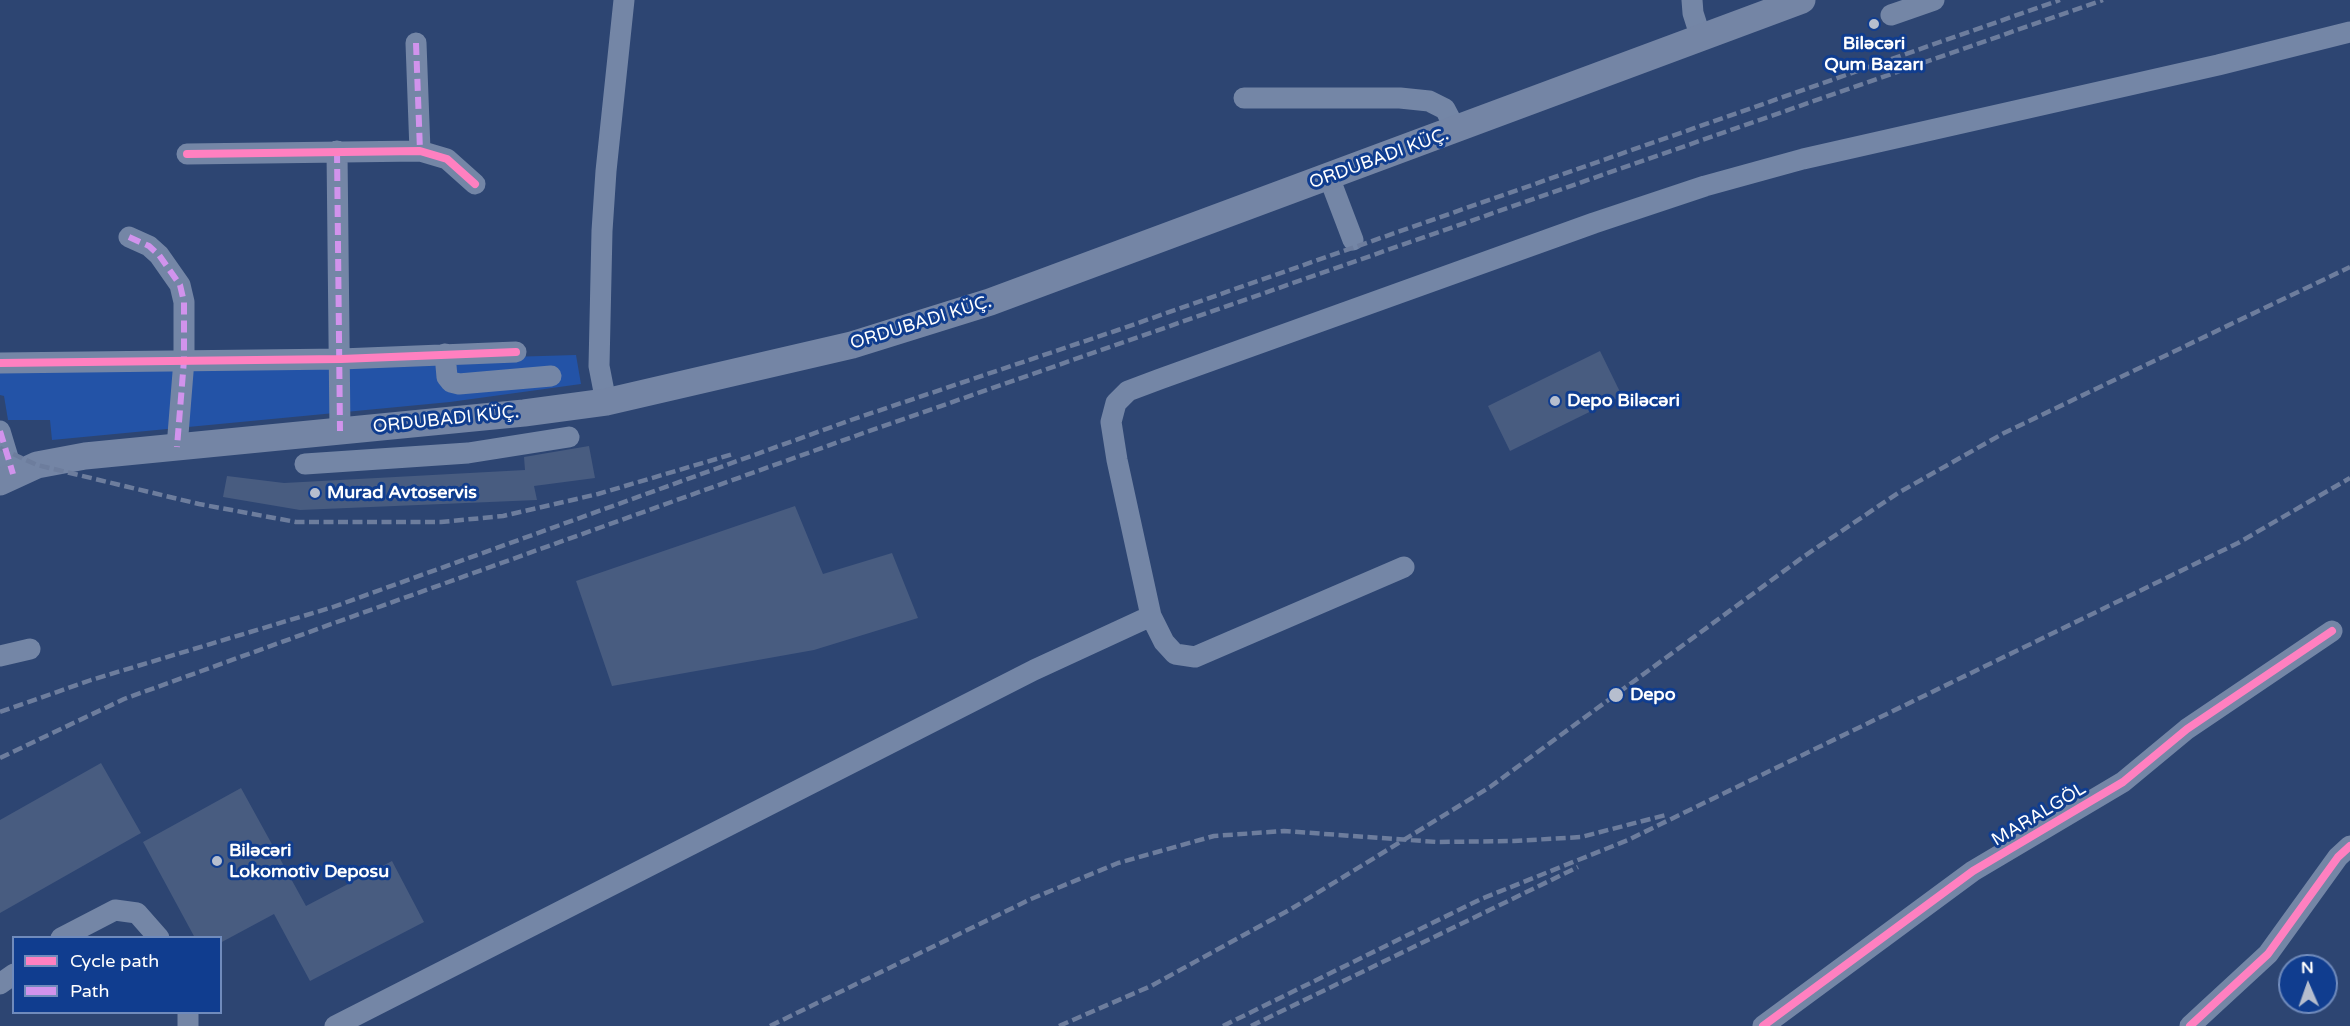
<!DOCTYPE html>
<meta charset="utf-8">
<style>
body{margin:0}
#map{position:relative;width:2350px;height:1026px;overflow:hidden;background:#2d4572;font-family:"Varela Round",sans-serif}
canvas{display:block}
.legend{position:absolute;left:12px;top:936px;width:210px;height:78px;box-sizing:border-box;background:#103d8f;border:2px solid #708bbc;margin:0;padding:8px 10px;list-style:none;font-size:18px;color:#fff}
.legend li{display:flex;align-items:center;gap:12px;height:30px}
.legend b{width:30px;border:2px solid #708bbc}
.north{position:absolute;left:2278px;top:954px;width:60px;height:60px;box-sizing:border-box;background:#103d8f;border:2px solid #708bbc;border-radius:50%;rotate:358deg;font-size:16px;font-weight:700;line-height:24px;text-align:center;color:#fff}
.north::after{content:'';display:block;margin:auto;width:21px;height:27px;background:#b6bece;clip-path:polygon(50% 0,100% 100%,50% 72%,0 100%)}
</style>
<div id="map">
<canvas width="2350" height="1026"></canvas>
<ul class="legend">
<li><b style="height:8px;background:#ff80c0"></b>Cycle path</li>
<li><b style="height:8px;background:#d193ec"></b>Path</li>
</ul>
<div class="north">N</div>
</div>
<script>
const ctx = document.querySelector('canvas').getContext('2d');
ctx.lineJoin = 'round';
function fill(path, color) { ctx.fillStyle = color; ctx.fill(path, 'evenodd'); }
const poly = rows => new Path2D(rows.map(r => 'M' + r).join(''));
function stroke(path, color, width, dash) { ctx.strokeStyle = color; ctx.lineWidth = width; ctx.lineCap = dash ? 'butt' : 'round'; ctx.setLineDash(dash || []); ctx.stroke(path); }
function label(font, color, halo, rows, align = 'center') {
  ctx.font = font + ' "Varela Round",sans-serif'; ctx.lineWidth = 6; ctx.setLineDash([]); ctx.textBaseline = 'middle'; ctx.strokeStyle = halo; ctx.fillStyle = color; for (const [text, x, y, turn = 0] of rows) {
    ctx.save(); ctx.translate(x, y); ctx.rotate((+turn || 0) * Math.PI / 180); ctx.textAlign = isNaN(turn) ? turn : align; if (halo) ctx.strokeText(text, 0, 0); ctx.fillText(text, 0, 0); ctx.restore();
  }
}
fill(poly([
 [576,355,581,384,450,402,52,440,50,420,8,420,4,396,0,395,0,372]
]), '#2353a7');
fill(poly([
 [1600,351,1622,396,1510,451,1488,406],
 [589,446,595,478,534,486,537,500,300,510,223,497,227,476,284,483,525,470,524,457],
 [795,506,823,574,892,553,918,618,814,650,612,686,576,581],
 [101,763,141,833,0,913,0,820],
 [241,788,306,906,392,861,424,922,310,981,274,914,220,943,220,938,195,938,143,842]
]), '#485c80');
stroke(poly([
 [1692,0,1693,13,1701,38],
 [1891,15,1934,0],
 [416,43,420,151],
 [1244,98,1400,98,1429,101,1445,109,1456,130],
 [337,151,340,431],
 [187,154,420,151,447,159,475,184],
 [1329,177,1353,240],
 [129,237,149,246,159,255,180,285,184,302,184,360,177,447],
 [445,354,447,377,451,382,459,384,551,376],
 [0,363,341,359,516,352],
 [606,402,599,366,602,231,606,171,624,0],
 [0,431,13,474],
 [305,464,468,453,569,437],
 [1404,567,1195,657,1175,654,1164,642,1151,616,1117,460,1111,422,1116,403,1128,391,1160,379,1594,223,1705,186,1803,159,2218,65,2350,32],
 [0,656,30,649],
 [61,938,115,910,137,913,159,938],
 [0,984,14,974],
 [188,1026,188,1012],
 [335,1026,1034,670,1151,616],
 [1763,1026,1973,871,2123,782,2187,729,2332,631],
 [2190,1026,2268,954,2338,857,2350,846]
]), '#7486a6', 21);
stroke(poly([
 [0,482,37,465,85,456,524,413,606,402,852,345,990,302,1802,0]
]), '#7485a5', 27);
stroke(poly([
 [0,448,37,465,199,504,296,522,441,522,503,516,598,494,733,454],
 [0,712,91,680,333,607,851,420,1118,330,2060,0],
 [0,758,124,699,337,622,858,435,2103,0],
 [770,1026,1031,899,1118,863,1214,836,1284,831,1437,842,1514,841,1581,837,1666,815],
 [1059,1026,1151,986,1291,909,1490,787,1803,557,1898,493,2004,433,2350,267],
 [1223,1026,1481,899,1628,840,2238,543,2350,478],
 [1251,1026,1578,867]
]), '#6d7d9d', 4.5, [10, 4.5]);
stroke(poly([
 [416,43,420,151],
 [337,151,340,431],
 [129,237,149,246,159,255,180,285,184,302,184,360,177,447],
 [0,431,13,474]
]), '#d193ec', 6, [12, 6]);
stroke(poly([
 [187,154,420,151,447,159,475,184],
 [0,363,341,359,516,352],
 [1763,1026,1973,871,2123,782,2187,729,2332,631],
 [2190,1026,2268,954,2338,857,2350,846]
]), '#ff80c0', 8);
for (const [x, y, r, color] of [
 [1874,24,6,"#b6bece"],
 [1555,401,6,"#b6bece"],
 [315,493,6,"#b6bece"],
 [1616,695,8,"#b6bece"],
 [217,861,6,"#b6bece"]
]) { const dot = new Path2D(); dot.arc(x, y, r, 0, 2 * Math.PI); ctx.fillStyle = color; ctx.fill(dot); stroke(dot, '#103d8f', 2); }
label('bold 18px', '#fff', '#103d8f', [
 ["Biləcəri",1874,44,"center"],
 ["Qum Bazarı",1874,65,"center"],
 ["Depo Biləcəri",1567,401],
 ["Murad Avtoservis",327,493],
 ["Depo",1630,695],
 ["Biləcəri",229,851],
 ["Lokomotiv Deposu",229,872]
], 'left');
label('18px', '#fff', '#103d8f', [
 ["ORDUBADI KÜÇ.",1379,159,-20],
 ["ORDUBADI KÜÇ.",921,323,-17],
 ["ORDUBADI KÜÇ.",446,420,-6],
 ["MARALGÖL",2039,815,-31]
]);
</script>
